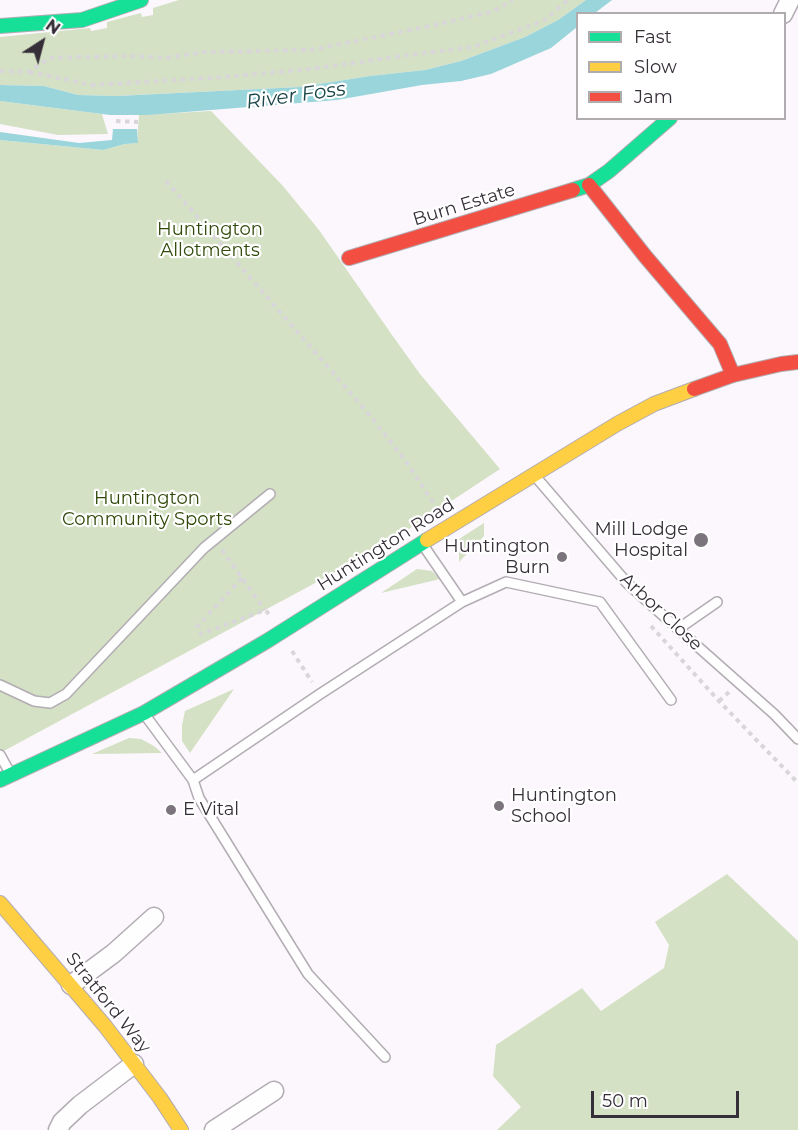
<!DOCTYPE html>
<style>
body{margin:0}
#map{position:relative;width:798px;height:1130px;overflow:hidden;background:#fcf7fc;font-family:Montserrat,sans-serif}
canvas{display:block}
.legend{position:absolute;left:576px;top:12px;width:210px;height:108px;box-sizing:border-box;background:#fff;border:2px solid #afabaf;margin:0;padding:8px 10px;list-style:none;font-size:18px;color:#362e38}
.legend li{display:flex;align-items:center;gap:12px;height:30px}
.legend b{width:30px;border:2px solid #afabaf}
.north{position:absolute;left:12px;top:12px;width:60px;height:60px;-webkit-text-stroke:4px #fff;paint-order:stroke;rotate:36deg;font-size:16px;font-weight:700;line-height:24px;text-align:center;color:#362e38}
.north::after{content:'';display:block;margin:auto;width:21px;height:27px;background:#362e38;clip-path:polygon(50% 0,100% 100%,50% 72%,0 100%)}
.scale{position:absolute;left:591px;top:1091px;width:148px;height:27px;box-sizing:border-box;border:3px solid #362e38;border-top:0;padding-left:8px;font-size:18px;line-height:21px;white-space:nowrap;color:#362e38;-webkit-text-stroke:4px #fff;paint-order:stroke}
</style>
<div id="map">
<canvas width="798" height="1130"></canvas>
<ul class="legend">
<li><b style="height:8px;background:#16e098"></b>Fast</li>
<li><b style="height:8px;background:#ffcf43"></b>Slow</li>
<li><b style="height:8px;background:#f24e42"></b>Jam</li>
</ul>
<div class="north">N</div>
<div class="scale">50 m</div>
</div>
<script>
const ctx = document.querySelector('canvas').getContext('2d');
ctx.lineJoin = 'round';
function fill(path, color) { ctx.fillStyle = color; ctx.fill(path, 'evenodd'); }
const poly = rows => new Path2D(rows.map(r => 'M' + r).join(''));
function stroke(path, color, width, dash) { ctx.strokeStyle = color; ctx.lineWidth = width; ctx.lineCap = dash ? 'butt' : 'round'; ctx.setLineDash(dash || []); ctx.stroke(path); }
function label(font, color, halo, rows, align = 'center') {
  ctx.font = font + ' Montserrat,sans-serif'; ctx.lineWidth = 4.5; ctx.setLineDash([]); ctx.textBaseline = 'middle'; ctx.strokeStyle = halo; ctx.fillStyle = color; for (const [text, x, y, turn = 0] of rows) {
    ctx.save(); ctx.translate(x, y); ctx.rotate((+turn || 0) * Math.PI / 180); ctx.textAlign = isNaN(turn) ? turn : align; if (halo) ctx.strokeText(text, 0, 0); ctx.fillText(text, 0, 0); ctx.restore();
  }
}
fill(poly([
 [179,0,586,0,558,20,525,37,461,61,425,70,370,76,300,87,117,96,78,95,44,86,0,85,0,37,90,28,91,31,107,28,107,22,141,13,142,17,153,15,153,8],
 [0,101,102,114,108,134,58,135,0,124],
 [211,111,283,186,319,230,392,335,420,374,500,469,380,548,0,753,0,140,103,150,125,144,137,143,139,115],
 [484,523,484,536,459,562,459,539],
 [417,569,432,571,440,579,381,593],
 [234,689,190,753,182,741,182,725,185,711],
 [129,738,141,739,154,746,162,753,92,754],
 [727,874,798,941,798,1130,497,1130,521,1107,493,1076,496,1045,582,988,601,1011,664,968,669,945,655,922]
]), '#d4e1c4');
fill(poly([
 [586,0,612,0,595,13,578,14,577,27,551,48,491,74,461,81,422,85,337,100,148,115,110,115,0,101,0,85,44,86,78,95,117,96,300,87,370,76,425,70,461,61,525,37,558,20],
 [113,129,137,129,138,143,125,144,103,150,0,140,0,132,79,143,112,140]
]), '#9ad5db');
const lane = poly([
 [535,476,627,583,678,629,774,714,798,739],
 [462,602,506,582,600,602,671,700],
 [678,629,717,602],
 [0,685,34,701,50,703,66,694,204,548,270,494],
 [145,715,193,780,320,694,462,602,423,545],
 [0,755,10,773],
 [193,780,199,798,308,974,385,1057]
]);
const street = poly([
 [783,14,790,0],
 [71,985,114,953,154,917],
 [58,1130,62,1122,80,1105,134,1064],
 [214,1130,274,1091]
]);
const fast = poly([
 [0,26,82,20,141,0],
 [573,190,589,185,609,171,670,118],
 [0,780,144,713,267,641,427,540]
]);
const slow = poly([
 [427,540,617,424,654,404,694,389],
 [0,903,105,1026,160,1098,181,1130]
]);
const jam = poly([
 [589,185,645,256,720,344,733,375],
 [349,258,573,190],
 [694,389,733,375,781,364,798,362]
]);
stroke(lane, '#b2acb3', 12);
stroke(street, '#b2acb3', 21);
stroke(fast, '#b2acb3', 16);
stroke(slow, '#b2acb3', 16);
stroke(jam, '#b2acb3', 16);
stroke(poly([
 [0,71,29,72,49,58,129,56,166,58,204,52,311,50,435,25,494,11,513,0],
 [29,72,93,85,225,77,310,69,409,55,473,47,545,20,568,0],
 [116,121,138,122],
 [166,181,367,412,405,460,437,508],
 [222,550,265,610],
 [242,578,197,627,201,634,265,610,269,614],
 [651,626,719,701,798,783],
 [292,651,312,682],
 [719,701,730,691]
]), '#d9d6da', 4, [4.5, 4.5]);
stroke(lane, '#fffeff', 9);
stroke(street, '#fffeff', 18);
stroke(fast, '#16e098', 14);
stroke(slow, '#ffcf43', 14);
stroke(jam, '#f24e42', 14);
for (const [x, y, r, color] of [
 [701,540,8,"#7b747d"],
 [562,557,6,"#7b747d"],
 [499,806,6,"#7b747d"],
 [171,810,6,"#7b747d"]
]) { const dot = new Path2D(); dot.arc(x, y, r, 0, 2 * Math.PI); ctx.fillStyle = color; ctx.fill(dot); stroke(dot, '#fff', 2); }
label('18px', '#362e38', '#fff', [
 ["Burn Estate",464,205,-17],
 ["Huntington Road",386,545,-32],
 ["Arbor Close",661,612,43],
 ["Stratford Way",108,1003,51]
]);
label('18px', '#31490a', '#fff', [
 ["Huntington",210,230],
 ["Allotments",210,251],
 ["Huntington",147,499],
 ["Community Sports",147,520]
]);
label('18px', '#362e38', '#fff', [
 ["Mill Lodge",688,530],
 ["Hospital",688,551],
 ["Huntington",550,547],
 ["Burn",550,568],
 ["Huntington",511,796,"left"],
 ["School",511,817,"left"],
 ["E Vital",183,810,"left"]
], 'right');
label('italic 20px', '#1b4447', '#fff', [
 ["River Foss",296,96,-8]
]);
</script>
